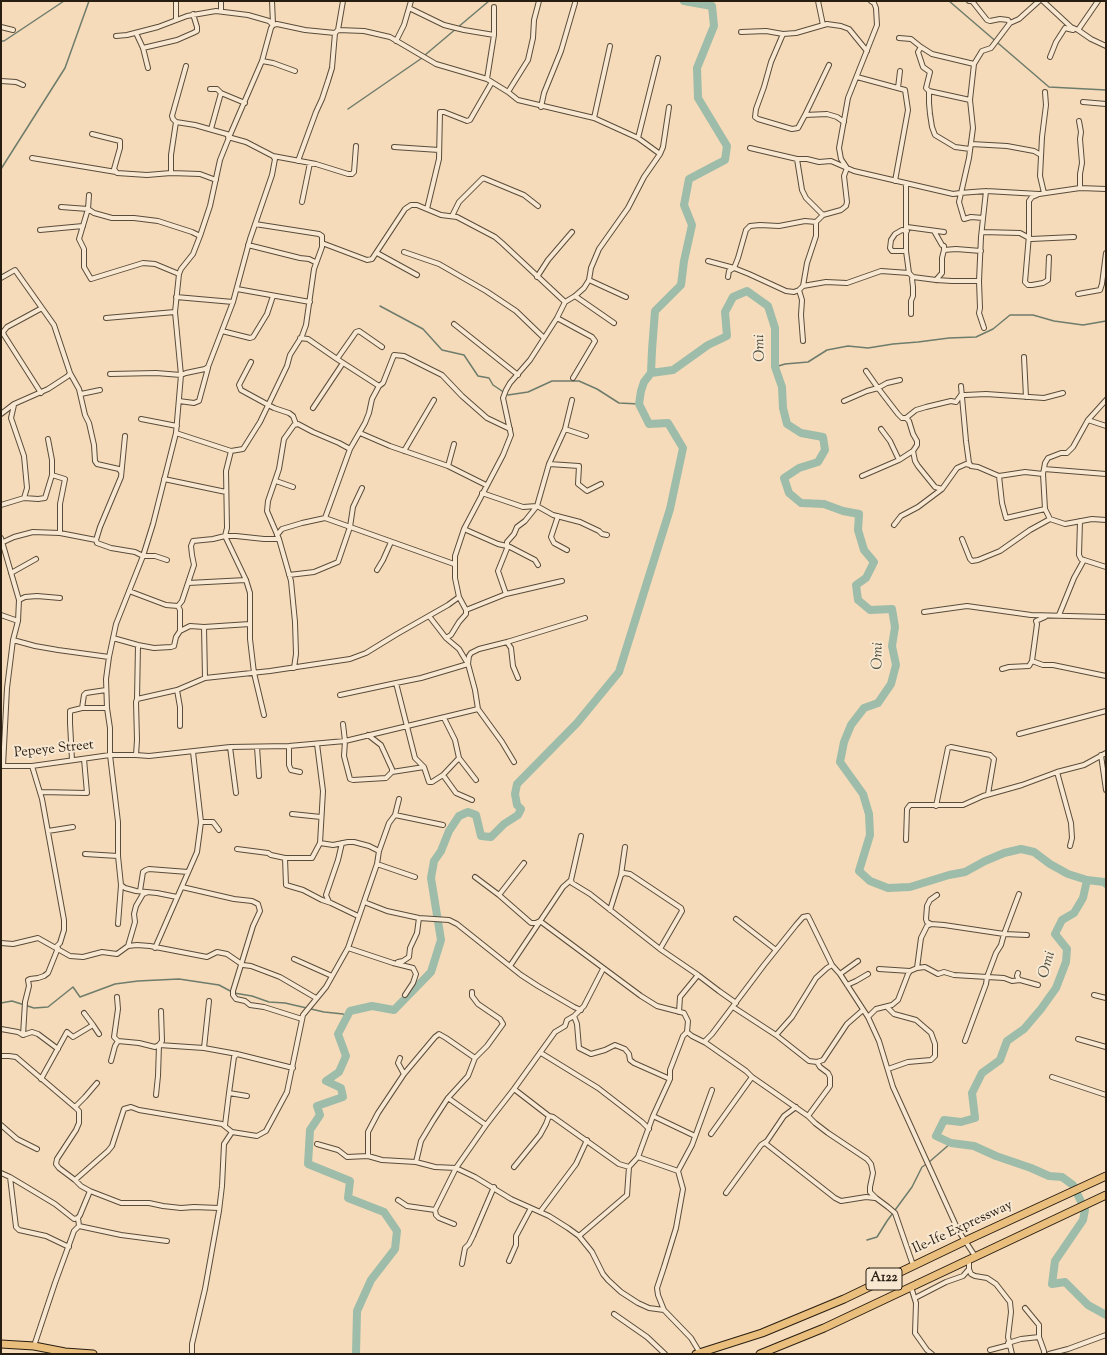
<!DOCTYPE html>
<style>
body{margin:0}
#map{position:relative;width:1107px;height:1355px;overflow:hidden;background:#f5dbb9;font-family:"Sorts Mill Goudy",serif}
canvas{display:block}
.frame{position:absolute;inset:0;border:2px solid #271d11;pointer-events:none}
</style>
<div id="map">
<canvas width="1107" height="1355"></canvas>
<div class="frame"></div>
</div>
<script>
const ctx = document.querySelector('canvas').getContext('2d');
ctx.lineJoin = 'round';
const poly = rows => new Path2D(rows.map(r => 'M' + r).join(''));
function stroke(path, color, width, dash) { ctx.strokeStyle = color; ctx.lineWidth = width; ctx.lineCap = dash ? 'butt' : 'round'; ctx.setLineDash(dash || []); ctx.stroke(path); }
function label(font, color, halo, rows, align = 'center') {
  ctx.font = font + ' "Sorts Mill Goudy",serif'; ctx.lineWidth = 4; ctx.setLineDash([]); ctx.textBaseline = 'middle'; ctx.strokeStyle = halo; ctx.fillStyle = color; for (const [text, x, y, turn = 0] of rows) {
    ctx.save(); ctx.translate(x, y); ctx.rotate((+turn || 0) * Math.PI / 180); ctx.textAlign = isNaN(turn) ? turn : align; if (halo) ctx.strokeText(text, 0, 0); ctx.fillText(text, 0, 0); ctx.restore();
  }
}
stroke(poly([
 [949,1,1049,87,1106,90],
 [1,41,4,41,64,1],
 [425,55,489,1],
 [348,109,422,58],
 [1,169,65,68,89,1],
 [380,306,423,329,442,350,464,355,478,376,489,378,493,385,508,395,528,392,552,381,579,381,597,389,619,403,639,404],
 [775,367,785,364,808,362,827,350,848,346,868,348,893,344,918,342,949,338,976,337,993,329,1010,315,1033,315,1054,321,1083,325,1106,321],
 [1,1003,12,1001,34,1008,48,1007,73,987,80,997,115,984,138,981,179,979,219,985,234,993,252,996,269,1002,285,1003,324,1012,343,1014,347,1017],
 [867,1240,877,1237,887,1221,912,1187,922,1167,928,1163,951,1143]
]), '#6e7c6c', 1.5);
stroke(poly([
 [684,1,712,6,714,26,697,68,698,98,727,146,725,160,689,179,684,205,692,225,684,261,681,285,655,311,652,350,651,373,673,370,708,345,727,336,725,312,733,297,747,291,768,306,775,328,775,367,782,387,783,408,787,424,801,433,823,437,825,450,818,462,799,468,784,478,789,493,801,503,824,504,843,511,859,514,858,530,864,550,874,562,866,578,856,585,858,600,870,610,892,609,895,627,892,646,896,665,891,684,878,703,864,708,851,725,844,742,840,762,863,794,869,814,870,835,859,871,870,881,888,888,910,887,949,875,965,872,985,861,1004,853,1021,849,1034,852,1050,864,1068,874,1087,880,1104,882,1106,884],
 [1087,880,1083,898,1074,913,1062,920,1055,934,1067,949,1066,962,1056,988,1041,1009,1024,1029,1007,1041,1000,1060,982,1073,972,1093,975,1118,961,1122,944,1120,936,1136,951,1143,974,1146,996,1156,1031,1168,1049,1176,1062,1177,1073,1185,1085,1210,1083,1220,1055,1261,1052,1284,1065,1282,1088,1305,1106,1315],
 [356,1354,357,1311,371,1280,395,1249,397,1231,384,1212,348,1198,350,1181,308,1164,310,1130,320,1115,317,1106,343,1097,341,1088,326,1081,339,1072,346,1056,338,1034,350,1011,372,1006,394,1010,431,972,441,940,431,878,434,861,441,851,449,831,459,816,468,812,476,815,481,836,491,837,504,824,518,815,521,809,517,805,515,794,517,784,577,723,619,672,670,509,683,448,668,423,649,424,639,404,641,391,644,382,651,373]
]), '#9dbca9', 8);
const street = poly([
 [176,1,176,20],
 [272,1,273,24],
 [818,1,823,25],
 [969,1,972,1,987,20,990,21,1000,19,1008,20,1010,23],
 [1043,1,1071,27,1078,30,1091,39,1106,46],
 [409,8,444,25,464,30,494,35],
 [221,11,221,1],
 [1,27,13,30],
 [338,30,364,31,390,37,436,64,487,79,508,92,518,100,594,118,638,138,660,154],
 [1078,30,1098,1],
 [741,32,766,31,783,34,796,33,827,24,841,26,849,29,867,51],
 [136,33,143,48],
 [783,34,771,62,764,87,756,109,755,117,758,119,792,129,798,128,805,115,827,114,837,117,844,122],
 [116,36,127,35,158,27,187,16,216,11,248,15,269,21,273,25],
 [899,38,911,39,921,47,918,52,923,67,930,72,926,88,929,91,970,100],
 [396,41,404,25,411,1],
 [921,47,932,54,974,64],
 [1050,57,1056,42,1065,28,1073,30],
 [262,61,273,63,295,71],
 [186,66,172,116,173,119,176,122,195,125,230,135],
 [148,68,143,48,177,40,193,33,197,31,197,27,193,14],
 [857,77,905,90,908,110,895,181],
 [487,79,494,35,494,7],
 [1,81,16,82,23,85],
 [898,88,900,71],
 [210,89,217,89,221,93,245,103],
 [929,91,929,103,930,114,932,127,935,135,955,147,970,149],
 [508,92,528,60,533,38,534,20,539,1],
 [1083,102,1106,104],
 [541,107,544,93,561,51,575,3],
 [805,115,829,65],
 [594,118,610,46],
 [1079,121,1081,132,1080,139,1082,163,1080,174,1080,188],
 [211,129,221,93],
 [92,134,120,141,120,148,114,169,117,173,147,175,171,173,200,174,216,180],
 [638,138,658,58],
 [971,144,1007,146,1034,151,1041,155],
 [394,147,439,150],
 [750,148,797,159,807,159,819,162,831,161,854,171,953,194,960,193,986,191,1039,194,1080,188,1106,189],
 [273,156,316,164,348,174,352,174,354,172,356,146],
 [32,158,116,172],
 [797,159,802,190,806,198,823,215],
 [298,161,316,112,322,99,328,81,332,68,335,33],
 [171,173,171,155,176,122],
 [906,183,906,251,909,273,913,277,936,280,952,281,979,281],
 [1044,193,1040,176,1042,137,1046,105,1045,92],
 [89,195,88,209,94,213,112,218,134,218,158,221,192,232,200,236],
 [1037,195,1032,197,1029,201,1029,235,1025,282,1028,285,1032,285,1043,283,1048,280,1049,257],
 [302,202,310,163],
 [61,207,88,209,79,239,84,249,84,267,91,279,143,263,155,264,179,274],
 [427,209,439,159,440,112,444,112,467,121,470,120,492,82],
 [452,216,459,202,483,178,524,195,538,206],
 [983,218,971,217,964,219,959,202,969,158,973,128,970,100,974,64,982,51,991,48,1010,23,1019,19,1039,1],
 [907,227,944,232],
 [40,230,83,226],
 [934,231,942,245,944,246,944,250],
 [982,232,1020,233,1031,239,1074,237],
 [322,243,367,260,372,259,405,209,411,205,417,205,441,215,457,217,495,237,502,243,565,302],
 [248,245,300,258,309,259,315,262],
 [906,251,892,251,890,248,891,240,895,234,902,230,907,231],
 [404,252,439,264,486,291,516,311,544,338],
 [377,253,417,275],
 [708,261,734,268,749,274,786,291,794,292,799,290,803,286,807,263,816,236,816,222,823,215,841,210,846,206,847,202,844,176,847,168,841,159,839,148,848,98,877,25,876,8,874,3,871,1],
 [537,277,548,260,572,232],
 [728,277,729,271,734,268,738,258,746,230,750,226,760,225,779,226,805,221,816,222],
 [1,278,15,270,54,325,70,373,68,376,48,389,14,404,1,414],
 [589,280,626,297],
 [936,280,942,273,942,258,944,250,956,249,981,251],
 [803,286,826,282,847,283,881,271,909,273],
 [237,289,310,302],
 [799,290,802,300,801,315,803,341],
 [1078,294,1100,290,1102,284,1106,253],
 [575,296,614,323],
 [176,297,233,302],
 [911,314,911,301,913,296,913,287,912,279,913,277],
 [106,318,175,312],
 [557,318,592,337,595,341,573,378],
 [454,324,518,375],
 [984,328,979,313,980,308,979,281,981,237,986,191],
 [222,331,250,338,253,337,267,314,273,296],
 [300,338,308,339,337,359,379,386,383,383,394,355,404,356,442,375,462,396,487,418,510,429],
 [1024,357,1026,397],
 [337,359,356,332,359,331,382,347],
 [251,362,239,385,241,390,274,408,289,413,293,416,296,424],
 [70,373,79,389,85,415,89,423,94,445,95,461,97,464,119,469,121,472],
 [110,374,156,373,181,375,186,373,205,369,208,367,233,302,250,239,272,175,275,159,273,156,246,142,228,137],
 [900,380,887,383,878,388,898,414,902,418,906,418,909,421,913,434,917,441,917,445,913,451,915,461,918,466,935,487,942,489],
 [961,386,966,441,969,463,971,466,978,467,999,476,1025,472,1043,474],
 [41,393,4,335,3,332,7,327,42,308],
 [81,394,100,390],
 [1106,400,1088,420,1073,447,1067,453,1061,453,1048,458,1045,463,1043,474,1045,509,1050,519,1065,524,1092,519,1106,520],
 [179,401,194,403,199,401,208,368],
 [844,401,867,391,878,388,866,371],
 [313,408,343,363],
 [906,418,916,410,926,407,951,401,956,402,961,395,965,395,986,394,1044,398,1063,393],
 [141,419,177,426],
 [1088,420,1106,426],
 [565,429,586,436],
 [881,429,890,441,899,460],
 [176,433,231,451],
 [360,433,390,446,448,466,486,485],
 [350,449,325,518,454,564],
 [404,451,434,400],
 [549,464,579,466,578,484,587,491,601,484],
 [448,466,454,444],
 [1044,469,1106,474],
 [52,475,65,479,60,504,60,533],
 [862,476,899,460,913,451],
 [999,476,1002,503,1006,518,1045,509],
 [164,479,226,492],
 [276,481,293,487],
 [482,493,523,507,537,506,553,515,580,522,599,531,602,534,607,535],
 [24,498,38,499,45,498,52,475,52,460,48,439],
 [1,505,24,498,27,488,24,456,11,418,14,405],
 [558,516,551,537,554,543,567,550],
 [1080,521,1079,555,1081,559,1106,567],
 [894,525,901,516,918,507,942,489,957,468,966,464,970,465],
 [464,529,498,544,507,546,507,542,514,534,517,527,525,521,537,506,549,464,565,429,572,400],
 [277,535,282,529,302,523,325,518],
 [1,538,19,600,18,621,13,640,7,688,3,766],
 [279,539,291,581,295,622,296,654,294,668],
 [962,539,970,559,972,561,978,560,1000,551,1030,530,1050,519],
 [96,540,100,527,121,477,125,436],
 [1,543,14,537,33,532,60,533,96,540,97,543,111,548,135,552,143,556,155,556,167,560],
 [377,570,383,560,391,542],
 [11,573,36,559],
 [289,575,314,572,338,562,350,527,353,507,362,488],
 [562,581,506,594,466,610,459,597,455,578,455,556,464,529,503,455,511,435,503,398,506,390,510,383,530,360,557,318,565,302,575,296,584,288,589,280,591,268,599,249,628,208,644,177,660,154,663,147,669,107],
 [188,583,246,580],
 [129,591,166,605,178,606],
 [506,594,498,571,508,546,535,560,538,565],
 [19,600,25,597,37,596,60,598],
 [924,612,967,606,1031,615,1106,617],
 [1,615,18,621],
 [1059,615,1074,578,1084,560],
 [429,616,446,638],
 [204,627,205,678],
 [180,631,190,626,204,627,250,624],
 [113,638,138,645,154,648,171,647,174,646,176,637,180,631,180,610,178,606,182,601,194,565,192,555,191,546,193,541,213,539,225,536,227,528,226,471,231,451,243,449,260,422,287,366,290,355,302,336,306,325,314,269,322,247,322,236,319,234,255,224],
 [13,640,35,646,58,650,109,657],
 [507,642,511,648,513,666,518,678],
 [1032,661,1037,624,1036,621,1045,617],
 [1002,669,1009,667,1029,666,1032,661,1043,665,1053,665,1106,676],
 [177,690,180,707,180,726],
 [340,695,396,683],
 [137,699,177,690,205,678,270,671,350,659,366,653,397,634,448,605,459,597],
 [82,708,107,708],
 [264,715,254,673,250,639,250,593,246,580,225,536,236,536,264,539,279,539,267,511,268,501,279,469,284,439,294,425,298,424,313,432,339,443,350,449,365,423,369,413,372,399,379,386],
 [444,718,455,740,459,758,443,775,432,782,429,782,424,767,415,758,396,683,421,678,468,664,459,649,446,638,451,635,459,622,466,614,466,610],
 [343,724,345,741,344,756,350,779,353,780,386,778,392,772,392,769,381,745,368,735],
 [1019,734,1106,711],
 [317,744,323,791,320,843,312,858,285,858,286,885,303,890,322,900,331,903,358,916],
 [289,746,289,765,291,770,300,772],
 [230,747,236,793],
 [257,747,259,776],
 [136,755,149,756,230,747,289,746,345,741,478,709],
 [1101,755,1106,790],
 [459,758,476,780],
 [72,760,70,723,70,711,82,708,84,695,86,693,106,690],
 [514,762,502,742,478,709,475,690,468,664,469,656,471,653,479,649,507,642,585,618],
 [1,766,32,766,110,755,136,755,137,740,136,702,137,699,138,645],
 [32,766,42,799,64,920,64,930,60,943,56,947],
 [392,772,424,767],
 [1057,772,1071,823,1072,838,1070,846],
 [443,775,456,793,472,800],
 [41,792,87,793,84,759],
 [936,806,948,748,951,747,990,755,994,759,988,794],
 [292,814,321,817],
 [395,815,443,825],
 [201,822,213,822,219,830],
 [48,831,73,827],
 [581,836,571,880,572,883,590,894,660,949,698,975,719,991,736,1003],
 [906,840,907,809,910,805,963,805,983,796,1022,785,1057,772,1084,765,1106,753],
 [320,843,333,845,348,842,354,842,369,846,379,851],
 [237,849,268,853,271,855,285,858],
 [85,854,118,856],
 [377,864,415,877],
 [621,875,625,847],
 [475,877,499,895,531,923,536,923,540,921,641,996,657,1006,684,1013,688,1021,687,1032,683,1036,670,1070,670,1079,653,1116,638,1157,629,1167,627,1195,579,1236],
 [182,887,234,899,252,901,258,904,260,911,253,926,233,991,233,995,236,999,245,1001,250,1005,264,1007,302,1019],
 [140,891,143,872,146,870,149,869,188,872],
 [499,895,524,863],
 [177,897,157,893,136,891,125,888,121,885,118,856,118,822,110,755,110,728,107,708,106,679,109,657,116,624,143,556,153,524,176,433,181,375,175,312,179,274,181,269,193,254,200,236,210,206,220,160,230,135,262,61,271,28,273,25,277,24,305,30,335,33,338,30,343,1],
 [329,902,326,895,338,860,342,843],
 [364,902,387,911,419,918,449,920,457,924,521,975,538,986,574,1007,581,1010],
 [610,910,621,875,624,873,630,874,681,908,682,911,660,949],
 [736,919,776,950],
 [118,924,121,885],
 [931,924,944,925,1004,934,1027,935],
 [1,943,13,944,38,938,70,956,83,957,102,952,117,954,128,946,137,945,150,946,207,957,217,952,227,954,243,965,251,966,280,977,316,998],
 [128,946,135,922,134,914,136,906,143,894,146,893],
 [155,948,197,852,201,822,193,752],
 [348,948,393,963,413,968,416,974,413,983,405,995],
 [294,959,332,976],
 [398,962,403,961,409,957,410,948,417,933,419,918],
 [510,966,563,887,571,880],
 [917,968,925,967,938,974,944,972,954,975,1004,978,1012,981,1020,980,1038,985],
 [603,969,584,1006,574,1016,567,1020,565,1026,555,1032,514,1089,549,1116,553,1117,619,1164,629,1167],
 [879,969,910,971],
 [1018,973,1017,976,1019,980],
 [840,974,858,961],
 [847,985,856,981,868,974],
 [1094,995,1106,998],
 [117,997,118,1009,114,1037,118,1041,139,1043,155,1047,159,1045,204,1048,237,1054,293,1068],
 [733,1007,776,1035,809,1061,817,1062,823,1060,847,1024,863,1010],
 [887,1007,894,1014,916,1020,931,1033,935,1044,935,1056,931,1060,908,1062,888,1069],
 [679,1012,680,997,698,975],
 [574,1016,577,1024,579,1048,591,1054,605,1050,615,1045,625,1049,629,1054,630,1060,634,1063,670,1079],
 [868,1017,876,1009,892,1005,898,1000,908,974,910,971,917,968,921,938,927,926,931,924,927,922,926,919,927,906,930,900,937,895],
 [93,1025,99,1034],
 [1,1029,18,1032,23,1035,32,1032,38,1034,58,1049],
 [687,1032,692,1036,706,1043,746,1071,752,1077,808,1116,815,1123,828,1133,867,1159,871,1164,873,1173,870,1187,870,1192,876,1198,888,1207,895,1213,913,1265],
 [23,1035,25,1002,29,986,28,980,30,979,38,978,44,976,48,973,58,948],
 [776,1035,792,1017,816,978,827,968,832,965],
 [1078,1039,1106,1047],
 [965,1041,986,984,987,977,996,953,1001,945,1004,934,1019,894],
 [706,1043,704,1042,712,1034,764,965,796,925,803,917,808,916,832,965,840,974,868,1017,879,1041,893,1087,958,1230,975,1256],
 [204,1048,209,1001],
 [541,1053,598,1088,642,1122,649,1129],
 [237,1054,234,1057,229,1093,247,1096],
 [1,1056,9,1056,16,1057,76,1108],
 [400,1058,398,1063,404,1074],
 [111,1061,115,1046,118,1041],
 [1052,1077,1106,1095],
 [41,1079,67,1032,73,1037,93,1025,84,1013],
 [97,1083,85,1097,75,1107,79,1111,79,1123,76,1130,57,1159,56,1164,59,1168,75,1180,81,1186,90,1191,121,1203,149,1203,163,1206,181,1208,194,1207,219,1208],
 [156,1095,158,1076,159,1045,162,1041,161,1011],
 [653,1116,695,1136],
 [808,1116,830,1086,830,1077,828,1073,820,1067,817,1062],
 [1,1125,17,1139,37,1149],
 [225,1125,229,1093],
 [486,1125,514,1089],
 [711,1134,752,1077],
 [765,1143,835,1198,841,1201,866,1197,875,1198],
 [317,1144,338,1150,347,1157,368,1156,382,1160,416,1162,435,1167,456,1168,475,1177,511,1199,549,1216,568,1228,579,1236,592,1252,603,1274,608,1280,621,1292,638,1303,649,1308,664,1310,691,1338,700,1353],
 [368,1156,368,1132,378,1113,404,1074,435,1037,439,1034,446,1038,475,1058],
 [638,1157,678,1171],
 [416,1162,421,1141,433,1121,448,1098,468,1076,475,1058,487,1046,503,1024,500,1019,478,1004,472,996,472,992],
 [514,1167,540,1135,546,1124,549,1116],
 [1,1173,10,1177,55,1204,74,1219,78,1218,80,1215,90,1191],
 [10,1177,16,1227,19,1230,46,1236,69,1247],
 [75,1180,108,1151,112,1146,124,1109,131,1107,139,1110,222,1124,232,1132,257,1136,266,1131,287,1092,303,1015,326,987,348,948,377,864,379,851,389,823,395,815,399,799],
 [726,1193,761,1145,767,1141,784,1116,796,1107],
 [398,1200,407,1206,435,1210,436,1215,439,1218,454,1224],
 [435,1210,456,1168,486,1125,448,1098],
 [540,1212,576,1164,587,1140],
 [79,1226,121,1235,167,1241],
 [969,1259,969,1269,971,1274,975,1276,987,1278,996,1284,1010,1302,1011,1312,1008,1337,1012,1354],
 [509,1261,516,1245,516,1236,531,1208],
 [462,1264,465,1248,469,1244,473,1236,494,1187],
 [911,1287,916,1303,915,1333,927,1350,932,1354],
 [915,1298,946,1282,963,1276,969,1269],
 [1025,1308,1039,1325,1039,1337,1044,1351,1044,1354],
 [664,1310,658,1295,657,1288,664,1267,676,1228,683,1189,678,1171,692,1145,712,1090],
 [614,1314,647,1337,665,1354],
 [1008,1343,1021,1339,1039,1337],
 [34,1346,55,1283,74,1231,79,1226,78,1218],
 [990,1350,1009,1345],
 [192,1354,192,1344,205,1289,219,1211,222,1186,224,1144,232,1132],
 [1049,1354,1068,1349,1106,1335]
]);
const highway = poly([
 [1,1344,34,1346,65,1352,93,1354],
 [696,1354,762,1333,844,1299,965,1241,1106,1176],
 [760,1354,824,1328,1106,1195]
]);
stroke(street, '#5a4c3b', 6);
stroke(highway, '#271d11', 9);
stroke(street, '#f8e8d2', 4);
stroke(highway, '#eabe7c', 7);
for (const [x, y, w] of [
 [884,1279,36]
]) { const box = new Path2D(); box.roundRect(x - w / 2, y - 11, w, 22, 3); ctx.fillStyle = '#f8e8d2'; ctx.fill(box); stroke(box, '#271d11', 1); }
label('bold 13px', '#271d11', null, [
 ["A122",884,1279]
]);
label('14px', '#271d11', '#f8e8d2', [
 ["Pepeye Street",54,750,-6],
 ["Ile-Ife Expressway",963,1228,-25]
]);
label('italic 15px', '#4a4d3f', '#f8e8d2', [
 ["Omi",761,348,-91],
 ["Omi",879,656,-89],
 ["Omi",1048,965,-74]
]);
</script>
